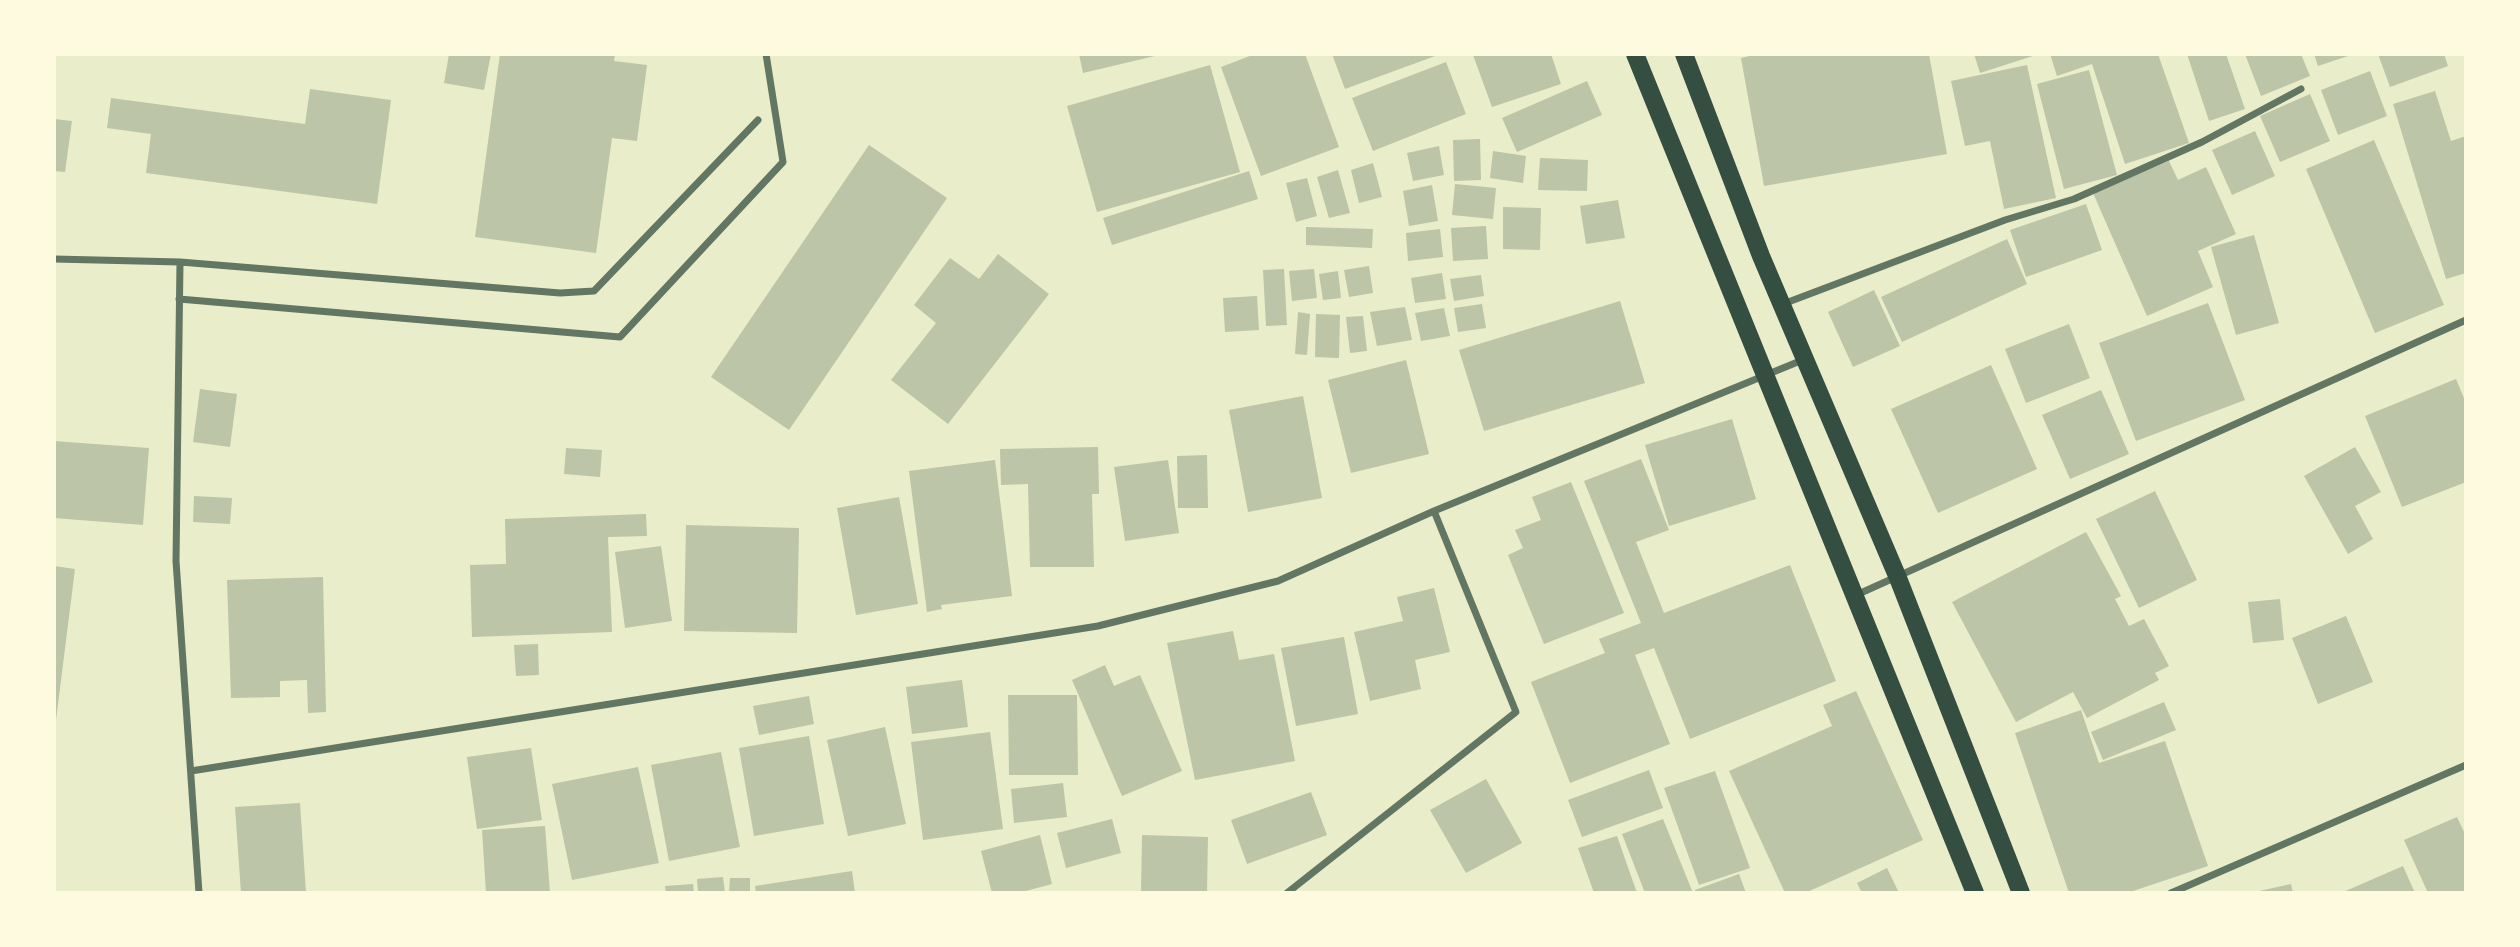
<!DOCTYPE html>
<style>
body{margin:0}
#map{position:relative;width:2520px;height:947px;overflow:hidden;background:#e9edc9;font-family:Poppins,sans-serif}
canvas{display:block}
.frame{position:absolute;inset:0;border:56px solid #fefae0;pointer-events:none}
</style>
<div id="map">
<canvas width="2520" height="947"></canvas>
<div class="frame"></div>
</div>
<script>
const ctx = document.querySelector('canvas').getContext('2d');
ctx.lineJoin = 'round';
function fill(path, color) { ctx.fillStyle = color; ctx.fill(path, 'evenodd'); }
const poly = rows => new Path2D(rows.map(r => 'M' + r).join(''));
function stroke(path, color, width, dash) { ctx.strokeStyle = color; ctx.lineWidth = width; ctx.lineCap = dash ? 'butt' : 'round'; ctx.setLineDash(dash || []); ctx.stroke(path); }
fill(poly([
 [449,54,491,54,484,90,444,83],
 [500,54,615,54,614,61,647,65,637,141,612,138,596,253,475,237],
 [1079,54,1159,54,1159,55,1083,73],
 [1255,54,1305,54,1339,147,1261,176,1221,67],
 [1332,54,1437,54,1438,55,1345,89],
 [1551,54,1561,84,1492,107,1473,55],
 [1758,54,1929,54,1947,154,1764,186,1741,58],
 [1974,54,2036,54,2036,55,1980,73],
 [2050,54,2158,54,2189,143,2125,164,2092,64,2057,76],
 [2187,54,2226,54,2245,109,2209,121],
 [2245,54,2301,54,2310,76,2261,96],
 [2314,54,2351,54,2351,55,2318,66],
 [2378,54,2444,54,2448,66,2390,87],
 [1446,62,1466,114,1373,151,1352,98],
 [1210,65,1240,172,1097,212,1067,106],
 [2027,65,2056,198,2004,209,1990,141,1965,146,1951,81],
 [2089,70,2117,175,2064,189,2037,84],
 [2370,71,2387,116,2338,135,2321,90],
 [1587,81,1602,115,1517,152,1502,118],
 [310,89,391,100,377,204,146,173,151,134,107,128,111,98,305,124],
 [2435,91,2451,141,2466,136,2466,273,2446,279,2393,104],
 [2310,94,2330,141,2280,162,2260,116],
 [54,119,72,121,65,172,54,171],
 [2255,131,2275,176,2232,195,2212,150],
 [1480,139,1481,180,1454,181,1453,140],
 [2374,140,2444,305,2375,333,2306,169],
 [869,145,947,198,789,430,711,377],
 [1439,146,1444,175,1413,181,1407,153],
 [1493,151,1526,156,1523,183,1490,178],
 [1540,158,1588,160,1587,191,1538,190],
 [2169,161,2178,180,2206,167,2236,234,2198,251,2213,287,2147,316,2093,193],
 [1373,163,1382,197,1359,203,1351,170],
 [1338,170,1350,213,1329,218,1317,177],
 [1249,171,1258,199,1112,245,1103,218],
 [1307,178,1317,216,1296,222,1286,183],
 [1455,184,1496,188,1493,219,1452,215],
 [1432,185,1438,221,1409,226,1403,191],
 [1618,200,1625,238,1586,244,1580,206],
 [2086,204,2102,250,2026,277,2010,230],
 [1503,207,1541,208,1540,250,1503,249],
 [1486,226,1488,259,1453,261,1451,228],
 [1306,227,1373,229,1372,248,1306,245],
 [1440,229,1443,257,1408,261,1406,233],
 [2254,235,2279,323,2236,335,2211,247],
 [2007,239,2027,284,1902,342,1881,297],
 [998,254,1049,294,948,424,891,380,936,323,914,305,950,258,979,279],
 [1369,266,1373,293,1349,297,1344,270],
 [1284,269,1287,325,1266,326,1263,270],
 [1314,269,1317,298,1292,301,1289,271],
 [1338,271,1341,298,1323,300,1319,274],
 [1442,273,1446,299,1415,303,1411,278],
 [1481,275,1484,296,1454,301,1450,279],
 [1874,290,1900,346,1853,367,1828,312],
 [1257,296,1259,330,1225,332,1223,298],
 [1620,301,1645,383,1484,431,1459,350],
 [2208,303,2245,400,2136,441,2099,343],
 [1482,304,1486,328,1458,332,1454,308],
 [1405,307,1412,340,1377,346,1370,312],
 [1444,308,1450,336,1421,341,1415,313],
 [1298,312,1310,314,1307,355,1295,354],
 [1316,314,1340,315,1339,358,1315,357],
 [1363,316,1367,351,1350,353,1346,317],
 [2069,324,2090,378,2026,403,2005,349],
 [1406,360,1429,454,1351,473,1328,380],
 [1991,365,2037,469,1938,513,1891,409],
 [2456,379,2466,403,2466,482,2402,507,2365,416],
 [200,389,237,394,230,447,193,442],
 [2101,390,2129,454,2070,479,2042,415],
 [1303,396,1322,498,1248,512,1229,410],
 [1732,419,1756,499,1669,526,1645,445],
 [54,441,149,448,143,525,54,518],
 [1098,447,1099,494,1092,494,1094,567,1030,567,1028,484,1001,485,1000,449],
 [2355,447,2381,492,2355,506,2373,539,2348,554,2304,476],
 [566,448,602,450,600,477,564,474],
 [1207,455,1208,508,1178,508,1177,456],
 [1641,459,1669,530,1636,542,1664,613,1790,565,1836,681,1690,739,1654,648,1635,655,1670,744,1570,783,1531,682,1605,653,1599,639,1641,623,1584,481],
 [995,460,1012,596,941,605,942,609,927,612,909,471],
 [1168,460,1179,533,1125,541,1114,467],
 [1571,482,1624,613,1544,644,1508,555,1523,548,1515,530,1541,520,1532,497],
 [2155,491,2197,580,2139,608,2096,519],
 [194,496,232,498,230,524,193,522],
 [899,497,918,604,856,615,837,508],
 [646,514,647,536,608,537,612,632,472,637,470,565,506,564,505,519],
 [686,525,799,528,797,633,684,631],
 [2086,532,2121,596,2115,599,2129,626,2144,619,2169,666,2155,673,2159,680,2087,718,2073,692,2016,722,1952,602],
 [661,546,672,621,625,628,615,552],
 [54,566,75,569,56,720,54,720],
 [323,577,326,712,308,713,307,680,280,681,280,697,231,698,227,580],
 [1434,588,1450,652,1415,660,1421,689,1370,701,1354,632,1403,621,1397,597],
 [2280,599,2284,640,2253,643,2248,602],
 [2346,616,2373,682,2318,704,2292,638],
 [1233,631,1239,660,1274,654,1295,761,1195,780,1167,643],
 [1344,637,1358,714,1296,726,1281,648],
 [538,644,539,675,516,676,514,645],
 [1105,665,1114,686,1140,675,1182,771,1122,796,1072,680],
 [962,680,968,727,912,734,906,687],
 [1856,691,1923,840,1805,893,1785,893,1729,771,1832,726,1823,705],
 [1008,695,1077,695,1078,775,1009,775],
 [809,696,814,724,759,735,753,706],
 [2164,702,2176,730,2103,760,2091,732],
 [2081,710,2099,763,2165,741,2208,866,2127,893,2069,893,2015,733],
 [885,727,906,824,848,836,827,740],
 [990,732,1003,829,923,840,911,742],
 [809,736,824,824,754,836,739,748],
 [531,748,542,820,477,829,467,757],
 [721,752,740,847,669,861,651,765],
 [638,767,659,863,572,880,552,784],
 [1649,770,1663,808,1582,837,1568,800],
 [1715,771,1750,868,1699,885,1664,788],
 [1486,779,1522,843,1466,873,1430,810],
 [1063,783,1067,817,1014,823,1011,789],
 [1311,792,1327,835,1247,864,1231,820],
 [300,803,306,893,241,893,235,807],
 [2457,817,2466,836,2466,893,2428,893,2404,840],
 [1112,819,1121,853,1066,868,1057,833],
 [1663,819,1693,893,1645,893,1622,834],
 [545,826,550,893,486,893,482,830],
 [1040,835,1052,884,1018,893,992,893,981,851],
 [1142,835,1208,837,1207,893,1141,893],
 [1617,836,1637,893,1594,893,1578,848],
 [2403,866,2415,893,2341,893],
 [1887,868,1899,893,1862,893,1857,883],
 [852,871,855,893,756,893,755,886],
 [1739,874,1746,893,1696,893,1695,890],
 [723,877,725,893,698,893,697,879],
 [730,878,750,878,750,893,729,893],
 [693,884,694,893,666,893,665,886],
 [2291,884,2293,893,2255,893,2255,892]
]), '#bcc5a7');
stroke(poly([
 [54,259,180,262,560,293,594,291,758,120],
 [180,262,176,561,199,893],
 [179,299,620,337,783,162,766,54],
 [1783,304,2005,220,2074,199,2202,142,2301,89],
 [1854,596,2466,320],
 [191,771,1098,626,1278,581,1434,511,1805,359],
 [1287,893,1516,712,1434,511],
 [2171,893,2466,765]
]), '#617663', 7);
stroke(poly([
 [1635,54,1975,893],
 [1684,54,1761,256,1898,578,2021,893]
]), '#344e41', 18);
</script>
